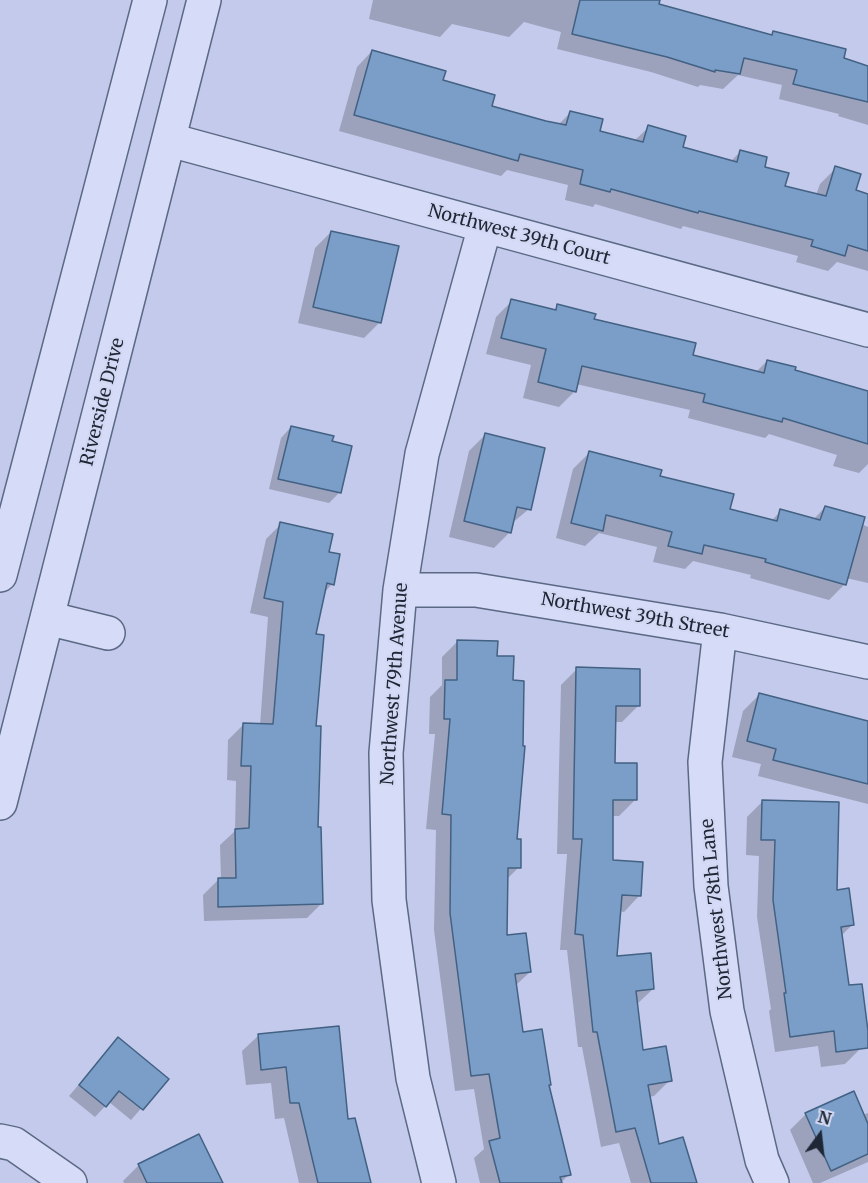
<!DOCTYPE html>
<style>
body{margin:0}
#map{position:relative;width:868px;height:1183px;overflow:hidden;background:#c3caec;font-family:Merriweather,serif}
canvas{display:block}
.north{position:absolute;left:790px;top:1105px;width:60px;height:60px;-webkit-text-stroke:4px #d2d8f3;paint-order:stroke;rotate:15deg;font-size:16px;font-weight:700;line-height:24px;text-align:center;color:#1e2735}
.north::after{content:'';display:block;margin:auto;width:21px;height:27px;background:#1e2735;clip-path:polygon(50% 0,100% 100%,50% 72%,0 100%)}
</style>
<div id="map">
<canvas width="868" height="1183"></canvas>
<div class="north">N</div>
</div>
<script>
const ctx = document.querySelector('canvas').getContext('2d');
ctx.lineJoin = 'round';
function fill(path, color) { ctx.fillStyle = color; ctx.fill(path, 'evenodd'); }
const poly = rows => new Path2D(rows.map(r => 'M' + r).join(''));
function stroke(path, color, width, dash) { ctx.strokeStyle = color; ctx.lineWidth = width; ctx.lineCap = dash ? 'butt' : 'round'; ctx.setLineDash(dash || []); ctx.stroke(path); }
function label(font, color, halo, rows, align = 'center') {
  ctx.font = font + ' Merriweather,serif'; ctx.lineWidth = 4.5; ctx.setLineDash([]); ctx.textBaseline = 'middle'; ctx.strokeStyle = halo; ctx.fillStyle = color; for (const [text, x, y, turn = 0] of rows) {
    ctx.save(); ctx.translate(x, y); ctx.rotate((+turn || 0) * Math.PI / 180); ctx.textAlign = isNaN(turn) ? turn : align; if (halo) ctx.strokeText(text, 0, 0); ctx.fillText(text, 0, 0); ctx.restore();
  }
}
fill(poly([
 [373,0,658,0,657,5,770,36,773,33,842,59,868,67,868,125,838,116,839,114,779,99,782,85,738,75,723,89,700,85,698,87,651,72,557,49,561,32,524,22,509,37,452,24,440,37,369,19],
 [372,51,441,81,490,107,558,125,570,113,598,132,634,141,649,127,681,148,730,162,740,152,763,168,783,187,816,195,820,184,836,168,854,191,868,195,868,271,837,262,828,271,796,262,798,256,683,226,681,229,595,204,593,207,565,200,568,185,507,170,501,176,339,131,357,67],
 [331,232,380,322,364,338,298,323,315,248],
 [512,301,553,311,558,306,592,321,691,356,756,372,767,361,868,393,868,464,859,473,833,466,837,455,769,434,765,438,688,418,690,410,576,384,575,391,559,407,523,398,531,365,486,354,496,317],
 [291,427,330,442,340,492,329,503,269,489,281,438],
 [485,435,529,509,511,524,510,532,494,548,449,537,469,451],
 [589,453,658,478,729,510,771,521,781,511,813,520,825,507,868,527,868,583,846,578,845,584,829,600,750,578,751,575,693,561,685,569,653,562,657,547,599,533,585,546,556,538,573,469],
 [281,524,327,553,332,584,324,593,314,635,317,828,322,903,307,918,204,921,203,895,218,880,221,880,220,845,235,831,236,781,227,780,228,740,243,725,260,725,268,617,250,613,266,539],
 [458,641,496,658,512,682,516,841,519,867,506,880,505,937,530,972,515,986,522,1034,550,1084,548,1086,569,1174,561,1183,480,1183,474,1158,484,1149,474,1089,455,1091,434,930,436,830,426,829,435,734,429,734,430,697,442,685,442,657],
 [577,669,638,706,622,722,614,722,613,765,635,800,619,816,612,816,612,861,639,896,624,912,619,911,616,958,653,989,636,1005,641,1052,670,1080,654,1096,648,1097,658,1146,695,1183,631,1183,619,1143,601,1147,582,1047,578,1047,567,950,560,950,567,854,557,854,561,685],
 [759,695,868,750,868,804,758,776,761,764,732,757,743,711],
 [763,801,835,892,853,924,841,936,848,987,861,1048,845,1064,821,1067,818,1046,775,1052,769,1011,771,1009,757,917,759,856,746,855,747,817],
 [258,1036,347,1121,369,1183,299,1183,284,1118,275,1119,271,1083,246,1085,242,1051],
 [108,1050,167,1079,131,1120,109,1102,95,1117,69,1096],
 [868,1113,868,1162,820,1183,813,1183,790,1130,806,1114,863,1115],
 [139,1165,221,1183,124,1183,123,1181]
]), '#0003');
const building = poly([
 [580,0,660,0,659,4,772,35,773,31,846,49,844,58,868,66,868,102,793,84,797,70,744,58,740,74,715,70,715,72,667,57,572,34,580,0],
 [372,50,446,71,443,80,495,95,492,106,546,121,566,125,570,111,603,119,600,131,643,142,648,125,686,136,683,147,737,162,740,150,767,157,765,167,789,173,785,186,826,196,835,166,861,174,856,190,868,194,868,251,848,245,845,256,811,246,813,240,699,211,698,213,611,189,610,192,580,184,583,170,520,154,518,161,354,115,372,50],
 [331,231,399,246,381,323,313,307,331,231],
 [511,299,556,310,557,304,596,314,594,319,696,343,693,355,764,373,767,360,796,367,795,370,868,391,868,444,783,418,782,422,703,402,705,394,582,366,576,392,538,382,546,349,501,338,511,299],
 [291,426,334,436,332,441,352,446,341,493,278,479,291,426],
 [485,433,545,448,531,510,517,507,511,533,464,521,485,433],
 [589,451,662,470,660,476,734,494,730,509,777,521,780,509,820,520,825,506,865,517,846,585,765,562,766,559,704,545,702,554,668,546,672,532,606,515,603,531,571,523,589,451],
 [280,522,333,534,329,552,340,554,334,585,327,583,316,634,324,635,316,726,321,726,318,827,321,827,323,904,218,907,218,878,236,878,235,829,249,828,251,766,241,766,243,723,273,724,283,602,264,598,280,522],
 [457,640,498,641,497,656,514,656,513,680,524,681,523,746,525,746,517,839,521,839,521,868,508,868,507,935,526,933,531,972,515,974,523,1032,542,1029,551,1085,549,1085,571,1175,560,1177,562,1183,500,1183,489,1141,500,1138,489,1074,471,1076,450,913,451,815,442,814,450,719,444,719,445,680,457,680,457,640],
 [576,667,640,669,640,706,616,706,615,763,637,763,637,800,613,800,613,860,643,862,641,896,622,895,617,956,651,953,654,989,636,991,643,1050,666,1046,672,1081,648,1085,659,1144,683,1137,697,1183,651,1183,635,1128,616,1132,597,1032,593,1032,583,935,575,934,582,839,573,839,576,667],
 [759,693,868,721,868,784,773,760,776,749,747,741,759,693],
 [762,800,839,802,837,890,849,888,854,925,841,927,849,985,862,984,868,1031,868,1048,836,1052,834,1031,790,1037,784,993,786,993,773,900,775,840,761,840,762,800],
 [339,1026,348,1119,355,1118,371,1183,318,1183,299,1103,290,1103,286,1067,261,1070,258,1034,339,1026],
 [118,1037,169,1079,143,1110,119,1091,106,1107,79,1085,118,1037],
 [854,1091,868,1124,868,1154,831,1171,805,1113,854,1091],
 [199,1134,223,1183,147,1183,138,1164,199,1134]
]);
fill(building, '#7b9ec8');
stroke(building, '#426183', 1.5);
const minor = poly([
 [170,140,868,330],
 [0,575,150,0],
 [400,590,476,590,720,630,868,662],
 [47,618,108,633],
 [720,630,705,762,711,886,727,1011,762,1160,772,1183],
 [0,803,204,0],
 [0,1141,14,1144,70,1183],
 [439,1183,413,1078,389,900,386,753,400,590,422,454,485,226]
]);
stroke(minor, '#5b6985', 36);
stroke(minor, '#d6dcf7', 33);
label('18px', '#1e2735', '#d2d8f3', [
 ["Northwest 39th Court",519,235,15],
 ["Riverside Drive",103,402,-76],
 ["Northwest 39th Street",635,616,10],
 ["Northwest 79th Avenue",395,684,-86],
 ["Northwest 78th Lane",717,909,-96]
]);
</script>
